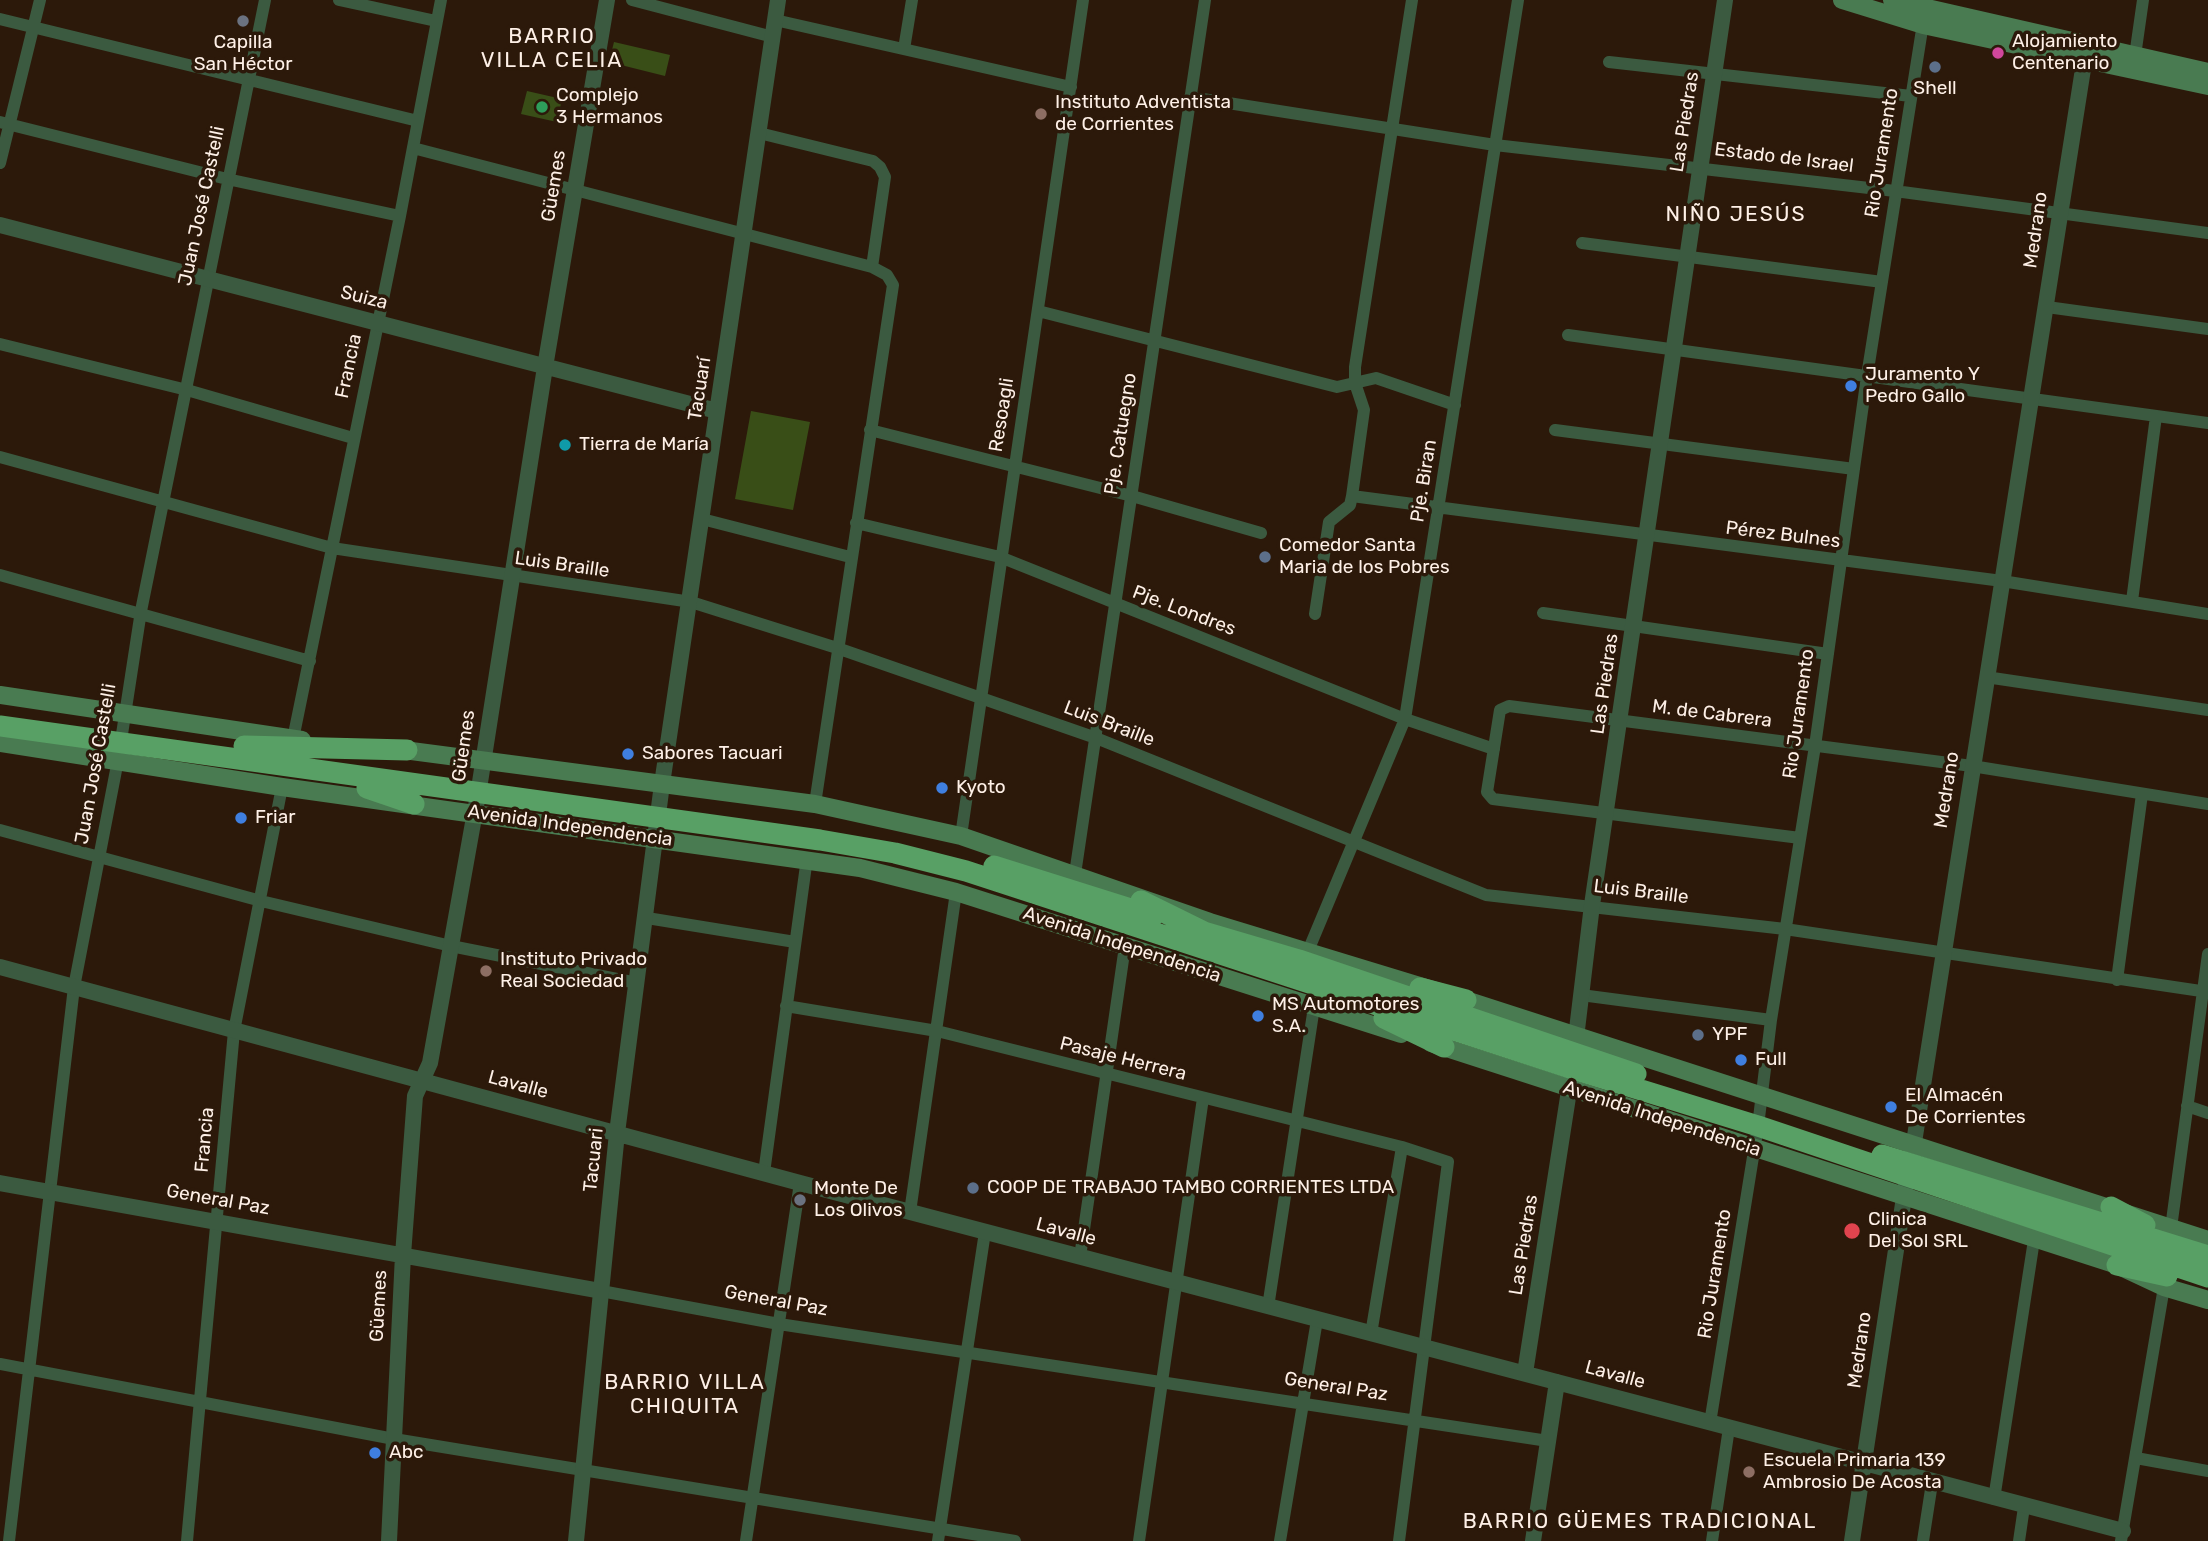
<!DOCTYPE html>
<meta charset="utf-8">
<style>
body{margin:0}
canvas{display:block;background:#2c190a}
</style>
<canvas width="2208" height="1541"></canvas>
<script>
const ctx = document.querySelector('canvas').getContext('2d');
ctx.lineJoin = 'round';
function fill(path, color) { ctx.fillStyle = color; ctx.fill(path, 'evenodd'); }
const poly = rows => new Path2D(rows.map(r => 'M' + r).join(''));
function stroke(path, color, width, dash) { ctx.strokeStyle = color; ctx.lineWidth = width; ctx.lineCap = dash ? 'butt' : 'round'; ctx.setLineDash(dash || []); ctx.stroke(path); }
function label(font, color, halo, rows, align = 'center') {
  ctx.font = font + ' Rubik,sans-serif'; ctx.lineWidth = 7; ctx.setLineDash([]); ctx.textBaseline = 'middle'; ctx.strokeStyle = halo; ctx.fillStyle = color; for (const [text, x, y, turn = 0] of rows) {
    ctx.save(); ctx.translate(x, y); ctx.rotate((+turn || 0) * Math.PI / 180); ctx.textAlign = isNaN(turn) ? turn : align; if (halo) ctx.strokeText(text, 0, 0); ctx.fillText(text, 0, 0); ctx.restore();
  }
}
fill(poly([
 [614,42,670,55,665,76,609,62],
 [527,91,562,99,557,122,521,114],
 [751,411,810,422,793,510,735,499]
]), '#394e17');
stroke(poly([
 [339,0,436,21],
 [632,0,773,37],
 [0,19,418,121],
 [775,20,1071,87],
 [904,49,912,0],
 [1609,62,1911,96],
 [2134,63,2143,0],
 [1190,97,1495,145,1895,191,2208,233],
 [0,122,227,179,400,216],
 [759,133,873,161,880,167,885,177,872,267],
 [413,148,872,267,887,275,893,285,815,804],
 [0,163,40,0],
 [1582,243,1882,282],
 [2047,307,2208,329],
 [1038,311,1337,387,1376,378,1455,405],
 [1568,335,2208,423],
 [0,344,187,390,353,438],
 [870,430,1132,496,1261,533],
 [1555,430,1854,469],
 [0,457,332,548,691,602,837,648,1096,738,1486,895,1785,929,2208,992],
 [1352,496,2002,581,2208,614],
 [702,519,850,557],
 [856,523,1000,557,1405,719,1494,749],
 [0,575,310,661],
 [2132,601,2156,416],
 [1543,613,1828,654],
 [1315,614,1329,522,1350,505,1352,496,1364,410,1355,383,1355,367,1412,0],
 [1986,677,2208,710],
 [293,739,400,216,441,0],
 [0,830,261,901,451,946,637,983],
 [961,836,1083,0],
 [1800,838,1493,799,1487,792,1500,710,1509,706,1972,766,2208,804],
 [1075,874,1205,0],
 [647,918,795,942],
 [1308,951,1405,719,1518,0],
 [2117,980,2142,794],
 [1581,995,1771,1020],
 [786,1006,937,1031,1402,1147,1448,1162,1399,1541],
 [2187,1106,2208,1113],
 [764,1173,807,858],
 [910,1212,956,892],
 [2171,1228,2208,954],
 [1080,1257,1125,946],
 [601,1291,779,1324,1548,1441],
 [1268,1307,1314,1007],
 [1371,1334,1402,1147],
 [0,1364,394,1439,1015,1541],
 [1710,1423,1758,1126,1771,1020,1815,746,1867,376,1924,17],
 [2136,1458,2208,1471],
 [1994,1499,2034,1240],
 [9,1541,74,987,118,760,141,611,265,0],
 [187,1541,234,1031,282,787],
 [746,1541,800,1183],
 [938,1541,985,1232],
 [1139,1541,1203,1098],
 [1280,1541,1317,1320],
 [1712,1541,1729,1428],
 [1923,1541,1932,1483],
 [2019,1541,2024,1507],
 [2121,1541,2164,1287]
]), '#3b5a40', 12);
stroke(poly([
 [0,225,717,411],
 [0,967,800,1183,2123,1531],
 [1575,1046,1592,905,1725,0],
 [1912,1155,2086,50],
 [0,1183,601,1291],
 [1525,1373,1571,1078],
 [389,1541,403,1255,415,1096,430,1063,478,795,545,367,607,0],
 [576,1541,617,1133,662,784,778,0],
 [1533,1541,1557,1382],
 [1852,1541,1906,1184]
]), '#3b5a40', 16);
stroke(poly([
 [1842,0,1923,25,2208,86],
 [1892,0,2208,72],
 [0,695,302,740],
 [0,743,282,787,860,868,956,892,1401,1034],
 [396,749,815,804,961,836,1210,922,1466,1000,2208,1240],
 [1431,1043,2117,1265,2164,1287,2208,1300]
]), '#497b51', 18);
stroke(poly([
 [0,726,820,840,895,853,966,871,1573,1069,1758,1126,2208,1277],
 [244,746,407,750],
 [367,788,414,804],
 [994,866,1153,916],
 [1141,901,1208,934],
 [1204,932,1299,960,1636,1074],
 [1420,988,1466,1000],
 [1384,1018,1444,1047],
 [1882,1155,2208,1256],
 [2111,1207,2145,1225],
 [2117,1265,2167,1276]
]), '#58a065', 21);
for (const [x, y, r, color] of [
 [243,21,7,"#6b7280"],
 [1998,53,7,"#d1479c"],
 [1935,67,7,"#5c6f8a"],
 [542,107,7,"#2e9e5b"],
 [1041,114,7,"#8d6e63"],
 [1851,386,7,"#3f7fe0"],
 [565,445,7,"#0f9aa8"],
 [1265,557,7,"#5c6f8a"],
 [628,754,7,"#3f7fe0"],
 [942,788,7,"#3f7fe0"],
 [241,818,7,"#3f7fe0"],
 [486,971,7,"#8d6e63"],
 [1258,1016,7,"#3f7fe0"],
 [1698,1035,7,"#5c6f8a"],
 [1741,1060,7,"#3f7fe0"],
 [1891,1107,7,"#3f7fe0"],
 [973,1188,7,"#5c6f8a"],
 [800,1200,7,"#6b7280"],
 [1852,1231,9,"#e0444e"],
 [375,1453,7,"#3f7fe0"],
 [1749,1472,7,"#8d6e63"]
]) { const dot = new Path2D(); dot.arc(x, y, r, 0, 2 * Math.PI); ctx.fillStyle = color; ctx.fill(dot); stroke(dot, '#2c190a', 2.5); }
label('19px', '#fef0e7', '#2c190a', [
 ["Alojamiento",2012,42],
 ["Centenario",2012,64],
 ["Capilla",243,43,"center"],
 ["San Héctor",243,65,"center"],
 ["Shell",1935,89,"center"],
 ["Complejo",556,96],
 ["3 Hermanos",556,118],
 ["Instituto Adventista",1055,103],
 ["de Corrientes",1055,125],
 ["Juramento Y",1865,375],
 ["Pedro Gallo",1865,397],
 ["Tierra de María",579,445],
 ["Comedor Santa",1279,546],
 ["Maria de los Pobres",1279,568],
 ["Sabores Tacuari",642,754],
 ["Kyoto",956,788],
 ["Friar",255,818],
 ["Instituto Privado",500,960],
 ["Real Sociedad",500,982],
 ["MS Automotores",1272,1005],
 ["S.A.",1272,1027],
 ["YPF",1712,1035],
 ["Full",1755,1060],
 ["El Almacén",1905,1096],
 ["De Corrientes",1905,1118],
 ["COOP DE TRABAJO TAMBO CORRIENTES LTDA",987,1188],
 ["Monte De",814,1189],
 ["Los Olivos",814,1211],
 ["Clinica",1868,1220],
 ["Del Sol SRL",1868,1242],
 ["Abc",389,1453],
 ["Escuela Primaria 139",1763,1461],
 ["Ambrosio De Acosta",1763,1483]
], 'left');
label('19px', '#fef0e7', '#2c190a', [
 ["Las Piedras",1685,122,-81],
 ["Rio Juramento",1882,153,-81],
 ["Estado de Israel",1784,158,7],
 ["Güemes",554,186,-81],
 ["Juan José Castelli",202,206,-78],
 ["Medrano",2036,230,-82],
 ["Suiza",364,298,14],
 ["Francia",349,366,-78],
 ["Tacuarí",700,389,-81],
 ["Resoagli",1002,415,-81],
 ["Pje. Catuegno",1121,434,-81],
 ["Pje. Biran",1424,481,-81],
 ["Pérez Bulnes",1783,535,7],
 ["Luis Braille",562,565,8],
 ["Pje. Londres",1184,611,21],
 ["Las Piedras",1605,684,-82],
 ["M. de Cabrera",1712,714,7],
 ["Rio Juramento",1799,714,-82],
 ["Luis Braille",1109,724,21],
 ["Güemes",464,746,-82],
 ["Juan José Castelli",96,764,-80],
 ["Medrano",1947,790,-81],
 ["Avenida Independencia",570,826,8],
 ["Luis Braille",1641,892,7],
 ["Avenida Independencia",1122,945,18],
 ["Pasaje Herrera",1123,1059,14],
 ["Lavalle",518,1085,15],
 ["Avenida Independencia",1662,1119,18],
 ["Francia",205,1140,-85],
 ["Tacuari",594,1160,-84],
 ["General Paz",218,1200,10],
 ["Lavalle",1066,1232,15],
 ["Las Piedras",1524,1245,-81],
 ["Rio Juramento",1715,1274,-81],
 ["General Paz",776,1301,10],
 ["Güemes",379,1306,-87],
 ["Medrano",1860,1350,-82],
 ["Lavalle",1615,1375,15],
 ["General Paz",1336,1387,9]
]);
ctx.letterSpacing = '2px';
label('21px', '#fef0e7', '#2c190a', [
 ["BARRIO",552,37],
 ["VILLA CELIA",552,61],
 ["NIÑO JESÚS",1736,215],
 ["BARRIO VILLA",685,1383],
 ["CHIQUITA",685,1407],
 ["BARRIO GÜEMES TRADICIONAL",1640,1522]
]);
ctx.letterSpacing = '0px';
</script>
